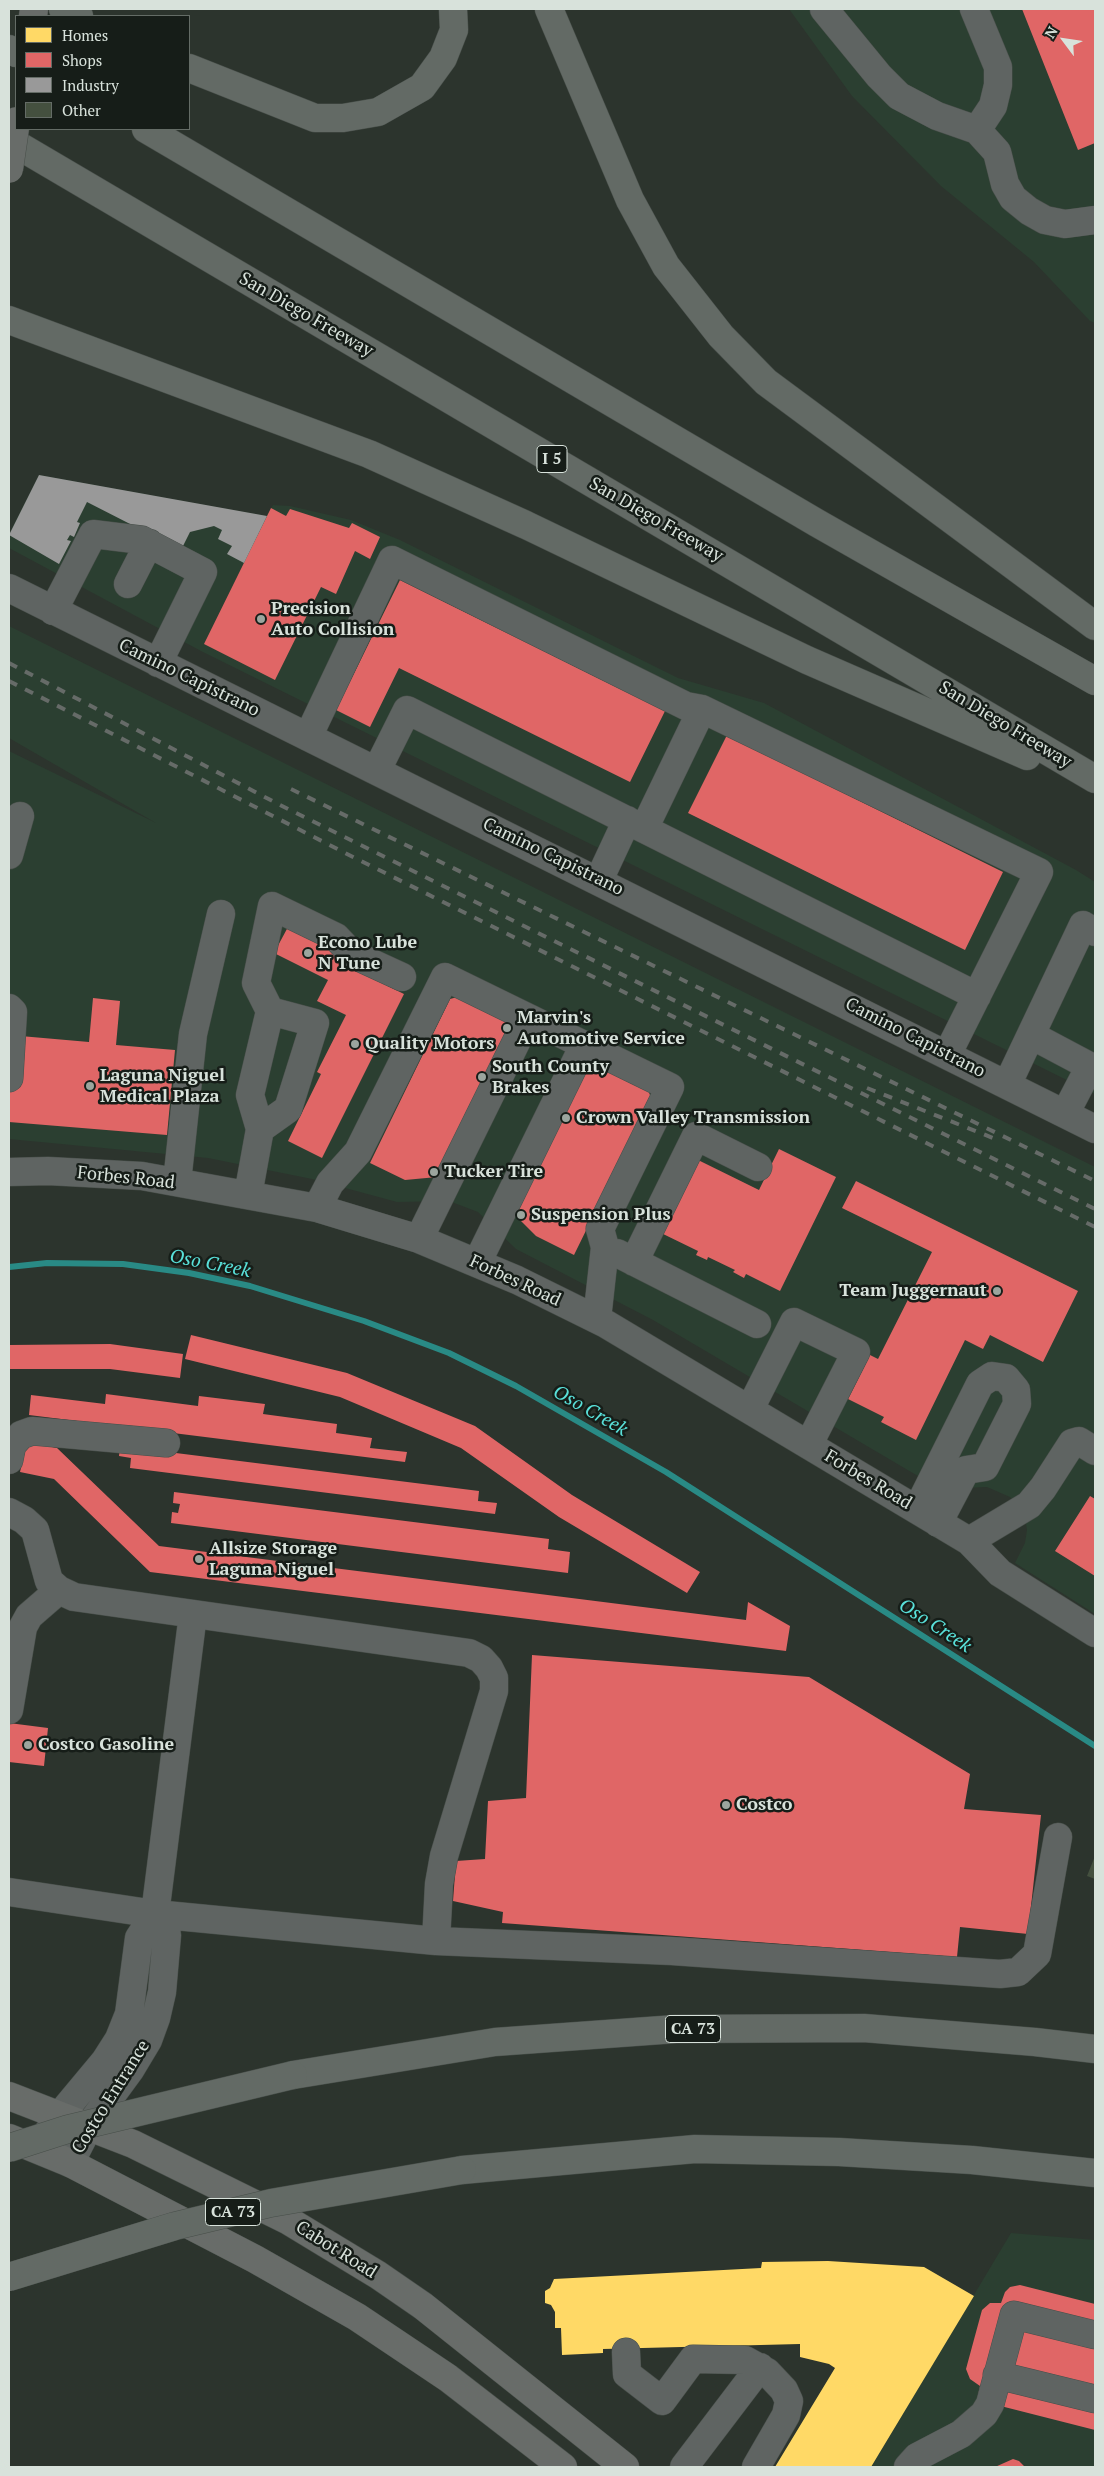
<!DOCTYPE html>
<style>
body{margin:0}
#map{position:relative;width:1104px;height:2476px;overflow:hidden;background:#2c342d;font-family:"PT Serif",serif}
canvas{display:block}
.frame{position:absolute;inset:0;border:10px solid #d8e2db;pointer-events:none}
.legend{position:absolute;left:15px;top:15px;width:175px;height:115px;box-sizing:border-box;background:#161d18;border:1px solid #646c66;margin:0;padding:6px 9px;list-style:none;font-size:15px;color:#d8e2db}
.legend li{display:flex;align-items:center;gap:10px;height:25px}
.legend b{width:25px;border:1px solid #646c66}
.north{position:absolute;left:1039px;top:15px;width:50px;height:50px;-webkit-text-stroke:4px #161d18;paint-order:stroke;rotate:301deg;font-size:14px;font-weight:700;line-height:20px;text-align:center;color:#d8e2db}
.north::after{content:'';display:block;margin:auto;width:18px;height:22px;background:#d8e2db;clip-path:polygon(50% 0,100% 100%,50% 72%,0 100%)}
</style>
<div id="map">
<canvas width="1104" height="2476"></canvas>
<div class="frame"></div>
<ul class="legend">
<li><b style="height:14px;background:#ffd966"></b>Homes</li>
<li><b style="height:14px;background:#e06666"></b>Shops</li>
<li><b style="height:14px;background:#999"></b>Industry</li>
<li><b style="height:14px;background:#44503f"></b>Other</li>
</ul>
<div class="north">N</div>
</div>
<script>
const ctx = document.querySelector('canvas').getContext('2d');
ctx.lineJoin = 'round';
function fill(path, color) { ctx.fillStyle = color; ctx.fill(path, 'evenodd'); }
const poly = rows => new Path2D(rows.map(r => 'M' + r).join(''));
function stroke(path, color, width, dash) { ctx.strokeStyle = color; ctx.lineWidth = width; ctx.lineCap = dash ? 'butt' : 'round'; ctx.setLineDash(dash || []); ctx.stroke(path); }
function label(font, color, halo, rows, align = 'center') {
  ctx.font = font + ' "PT Serif",serif'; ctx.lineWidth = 5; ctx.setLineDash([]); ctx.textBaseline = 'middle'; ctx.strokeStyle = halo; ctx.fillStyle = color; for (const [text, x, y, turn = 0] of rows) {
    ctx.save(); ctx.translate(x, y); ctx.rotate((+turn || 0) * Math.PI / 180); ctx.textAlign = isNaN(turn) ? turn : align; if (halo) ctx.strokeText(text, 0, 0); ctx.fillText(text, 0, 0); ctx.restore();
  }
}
fill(poly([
 [789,9,1095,9,1095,323,1090,321,1034,262,941,186,852,96],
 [39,475,266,516,273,505,290,506,351,520,400,540,678,678,764,703,1076,870,1095,882,1095,1094,201,651,9,548,9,534],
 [9,626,1095,1167,1095,1614,1015,1563,1025,1543,1027,1530,1025,1517,1019,1506,1010,1497,987,1487,962,1488,923,1479,653,1320,516,1249,478,1212,449,1201,397,1202,312,1179,208,1158,9,1139,9,751,156,823,9,738],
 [1011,2233,1095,2240,1095,2467,871,2467]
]), '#2b3f31');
fill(poly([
 [828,2261,924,2267,974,2296,871,2467,775,2467,835,2368,829,2364,800,2357,800,2344,603,2349,603,2353,562,2355,561,2328,555,2328,555,2312,551,2305,545,2303,545,2291,550,2288,554,2279,761,2268,762,2262]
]), '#ffd966');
fill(poly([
 [1022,9,1095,9,1095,143,1078,150],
 [271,508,286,516,290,509,349,528,352,523,380,537,370,559,355,551,336,594,321,587,275,680,204,644],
 [400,580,665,711,630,782,399,668,370,727,336,710],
 [727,735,1003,872,965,950,688,813],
 [288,927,341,954,337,961,404,994,322,1158,288,1141,321,1074,317,1072,346,1015,317,1001,328,980,274,953],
 [461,996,513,1021,437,1177,405,1180,370,1163,450,999],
 [93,998,120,1001,116,1045,175,1050,167,1135,9,1122,9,1035,89,1042],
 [591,1060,647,1087,651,1098,574,1255,536,1236,515,1215],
 [779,1149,836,1177,780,1291,746,1274,744,1278,733,1272,735,1270,708,1257,707,1260,696,1255,698,1251,659,1232,696,1159,759,1190],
 [856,1181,1078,1291,1043,1362,990,1335,983,1349,965,1340,916,1440,881,1422,884,1417,848,1399,870,1355,878,1359,932,1252,842,1208],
 [191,1335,347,1373,475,1426,572,1495,700,1572,687,1593,559,1517,461,1448,340,1397,185,1359],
 [110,1344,183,1354,180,1378,110,1369,9,1369,9,1345],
 [106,1394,198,1406,199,1396,265,1404,263,1414,337,1424,336,1433,372,1438,370,1448,407,1452,405,1462,29,1415,31,1395,105,1404],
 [27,1442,57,1448,159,1546,746,1620,748,1602,790,1626,786,1651,150,1572,54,1479,20,1472],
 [120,1446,479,1491,478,1501,497,1503,495,1514,130,1468,131,1458,119,1456],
 [174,1492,549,1539,548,1549,570,1552,568,1573,171,1523,172,1512,178,1513,180,1504,173,1503],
 [1090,1496,1095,1499,1095,1576,1055,1551],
 [532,1655,809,1677,970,1774,964,1809,1041,1815,1028,1934,960,1927,957,1957,502,1923,503,1912,453,1901,456,1861,485,1859,488,1801,526,1798],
 [9,1723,48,1728,44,1766,9,1762],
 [1020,2285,1095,2304,1095,2430,977,2400,980,2386,970,2379,966,2369,982,2310,990,2303,1001,2303,1005,2292,1010,2287],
 [1013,2459,1019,2461,1025,2467,995,2467]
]), '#e06666');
fill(poly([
 [39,475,267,516,244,563,227,554,232,546,218,539,222,530,214,526,190,532,181,550,87,502,77,522,80,523,74,537,70,535,67,540,71,541,59,564,9,535]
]), '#999');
stroke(poly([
 [9,1267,47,1263,123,1264,189,1273,250,1286,364,1321,449,1353,516,1386,666,1472,1095,1746]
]), '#298a85', 6);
fill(poly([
 [1095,1856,1095,1879,1087,1876]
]), '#44503f');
const minor = poly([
 [824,9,879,76,899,96,937,116,977,130,997,152,1005,184,1013,198,1029,211,1045,220,1065,224,1095,220],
 [974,9,998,67,998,85,993,106,977,130],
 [128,584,149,543],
 [9,588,1095,1129],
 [53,611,93,534,142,540,203,572,158,663],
 [308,737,392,560,686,706,702,709,1039,872,947,1055],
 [377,770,407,710,977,996],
 [644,829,702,709],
 [9,855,20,816],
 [599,880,627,820],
 [9,1008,13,1012,9,1078],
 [1031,1035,1095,1069],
 [1007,1085,1083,925,1095,932],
 [1065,1114,1090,1066],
 [260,1129,288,1109,315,1023,270,1011],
 [9,1172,48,1171,142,1176,317,1208,419,1239,517,1280,606,1324,969,1541,1000,1573,1095,1633],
 [177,1182,193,1034,221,914],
 [248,1195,260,1129,250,1095,270,1011,256,983,272,906,336,937,352,954,402,977],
 [317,1208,330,1183,358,1152,445,977,670,1087,600,1229,605,1247,597,1319],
 [419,1239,528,1018],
 [617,1253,757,1324],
 [634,1262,696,1136,758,1167],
 [477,1263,584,1045],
 [750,1409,794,1322,856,1352,809,1444],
 [9,1460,12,1445,21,1435,32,1431,166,1443],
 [917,1510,980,1384,992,1376,1006,1378,1016,1390,1017,1404,985,1467,966,1470,938,1523],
 [9,1512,24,1520,35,1530,49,1581,59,1590,74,1597,469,1653,481,1659,489,1668,494,1678,494,1691,444,1856,439,1884,436,1941],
 [969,1541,1029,1505,1043,1488,1072,1443,1079,1441,1095,1451],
 [9,1710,23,1627,29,1616,59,1590],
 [9,1892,155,1914,436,1941,672,1951,1000,1974,1018,1972,1037,1954,1058,1837],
 [46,2135,60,2115,105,2061,119,2039,129,2014,139,1938,155,1914,193,1614],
 [70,2163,89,2126,130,2070,148,2040,156,2018,162,1992,167,1935,155,1914],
 [626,2352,627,2374,662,2401,693,2359,745,2360,767,2372,784,2390,789,2401,786,2415,756,2467],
 [997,2375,1095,2399],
 [684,2467,760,2367],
 [908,2467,917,2457,961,2434,984,2414,990,2404,1014,2315,1095,2335]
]);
const major = poly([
 [33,16,34,9],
 [9,2096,133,2144,289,2221,378,2275,423,2306,625,2467],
 [9,2138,70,2163,255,2259,357,2317,448,2378,563,2467]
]);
const highway = poly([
 [63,9,79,16],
 [549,9,630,200,666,266,721,336,766,382,1095,626],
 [9,49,16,53],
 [189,68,315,118,343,118,378,112,422,87,443,58,454,30,453,9],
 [146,129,817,523,1095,681],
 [9,140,1095,779],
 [9,320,369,454,526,525,807,660,1027,756],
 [293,2075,495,2042,676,2029,864,2028,1035,2042,1095,2049],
 [462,2170,695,2149,839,2152,972,2160,1095,2173]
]);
stroke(minor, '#484f4a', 29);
stroke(major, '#484f4a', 29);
stroke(highway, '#484f4a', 29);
stroke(minor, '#5f6462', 28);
stroke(major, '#686c69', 28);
stroke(highway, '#636a65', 28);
stroke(poly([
 [9,663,280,805,1095,1209],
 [9,681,353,857,1095,1227],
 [291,789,1095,1181],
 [867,1088,993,1138]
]), '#666b68', 4, [9, 9]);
const majorBridge = poly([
 [9,169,16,121]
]);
const highwayBridge = poly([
 [9,2148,68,2129,293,2075],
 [9,2277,175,2226,271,2203,462,2170]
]);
stroke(majorBridge, '#484f4a', 29, []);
stroke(highwayBridge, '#484f4a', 29, []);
stroke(majorBridge, '#686c69', 28);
stroke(highwayBridge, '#636a65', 28);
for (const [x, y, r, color] of [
 [261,619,5,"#9ca59e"],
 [308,953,5,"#9ca59e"],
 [507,1028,5,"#9ca59e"],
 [355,1044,5,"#9ca59e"],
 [482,1077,5,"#9ca59e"],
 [90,1086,5,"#9ca59e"],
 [566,1118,5,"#9ca59e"],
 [434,1172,5,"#9ca59e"],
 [521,1215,5,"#9ca59e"],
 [997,1291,5,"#9ca59e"],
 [199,1559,5,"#9ca59e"],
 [28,1745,5,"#9ca59e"],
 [726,1805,5,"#9ca59e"]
]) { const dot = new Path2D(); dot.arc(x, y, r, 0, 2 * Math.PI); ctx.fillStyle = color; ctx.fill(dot); stroke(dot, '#161d18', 2); }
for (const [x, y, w] of [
 [552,459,30],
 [693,2029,55],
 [233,2212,55]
]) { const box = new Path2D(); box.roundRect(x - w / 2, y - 13.5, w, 27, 4); ctx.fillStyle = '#161d18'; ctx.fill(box); stroke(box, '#d8e2db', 1); }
label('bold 16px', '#d8e2db', null, [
 ["I 5",552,459],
 ["CA 73",693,2029],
 ["CA 73",233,2212]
]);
label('18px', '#d8e2db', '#161d18', [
 ["San Diego Freeway",306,315,30],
 ["San Diego Freeway",656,520,30],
 ["Camino Capistrano",189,678,26],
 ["San Diego Freeway",1005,725,31],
 ["Camino Capistrano",553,857,26],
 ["Camino Capistrano",915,1038,27],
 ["Forbes Road",126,1178,6],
 ["Forbes Road",515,1281,25],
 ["Forbes Road",868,1480,31],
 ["Costco Entrance",111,2097,-58],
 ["Cabot Road",336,2250,32]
]);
label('bold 18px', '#d8e2db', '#161d18', [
 ["Precision",271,609],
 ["Auto Collision",271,630],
 ["Econo Lube",318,943],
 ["N Tune",318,964],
 ["Marvin's",517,1018],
 ["Automotive Service",517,1039],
 ["Quality Motors",365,1044],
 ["South County",492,1067],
 ["Brakes",492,1088],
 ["Laguna Niguel",100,1076],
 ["Medical Plaza",100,1097],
 ["Crown Valley Transmission",576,1118],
 ["Tucker Tire",444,1172],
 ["Suspension Plus",531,1215],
 ["Team Juggernaut",987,1291,"right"],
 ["Allsize Storage",209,1549],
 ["Laguna Niguel",209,1570],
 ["Costco Gasoline",38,1745],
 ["Costco",736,1805]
], 'left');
label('italic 19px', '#59e0d9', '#161d18', [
 ["Oso Creek",210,1264,11],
 ["Oso Creek",590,1411,30],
 ["Oso Creek",935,1626,33]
]);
</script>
